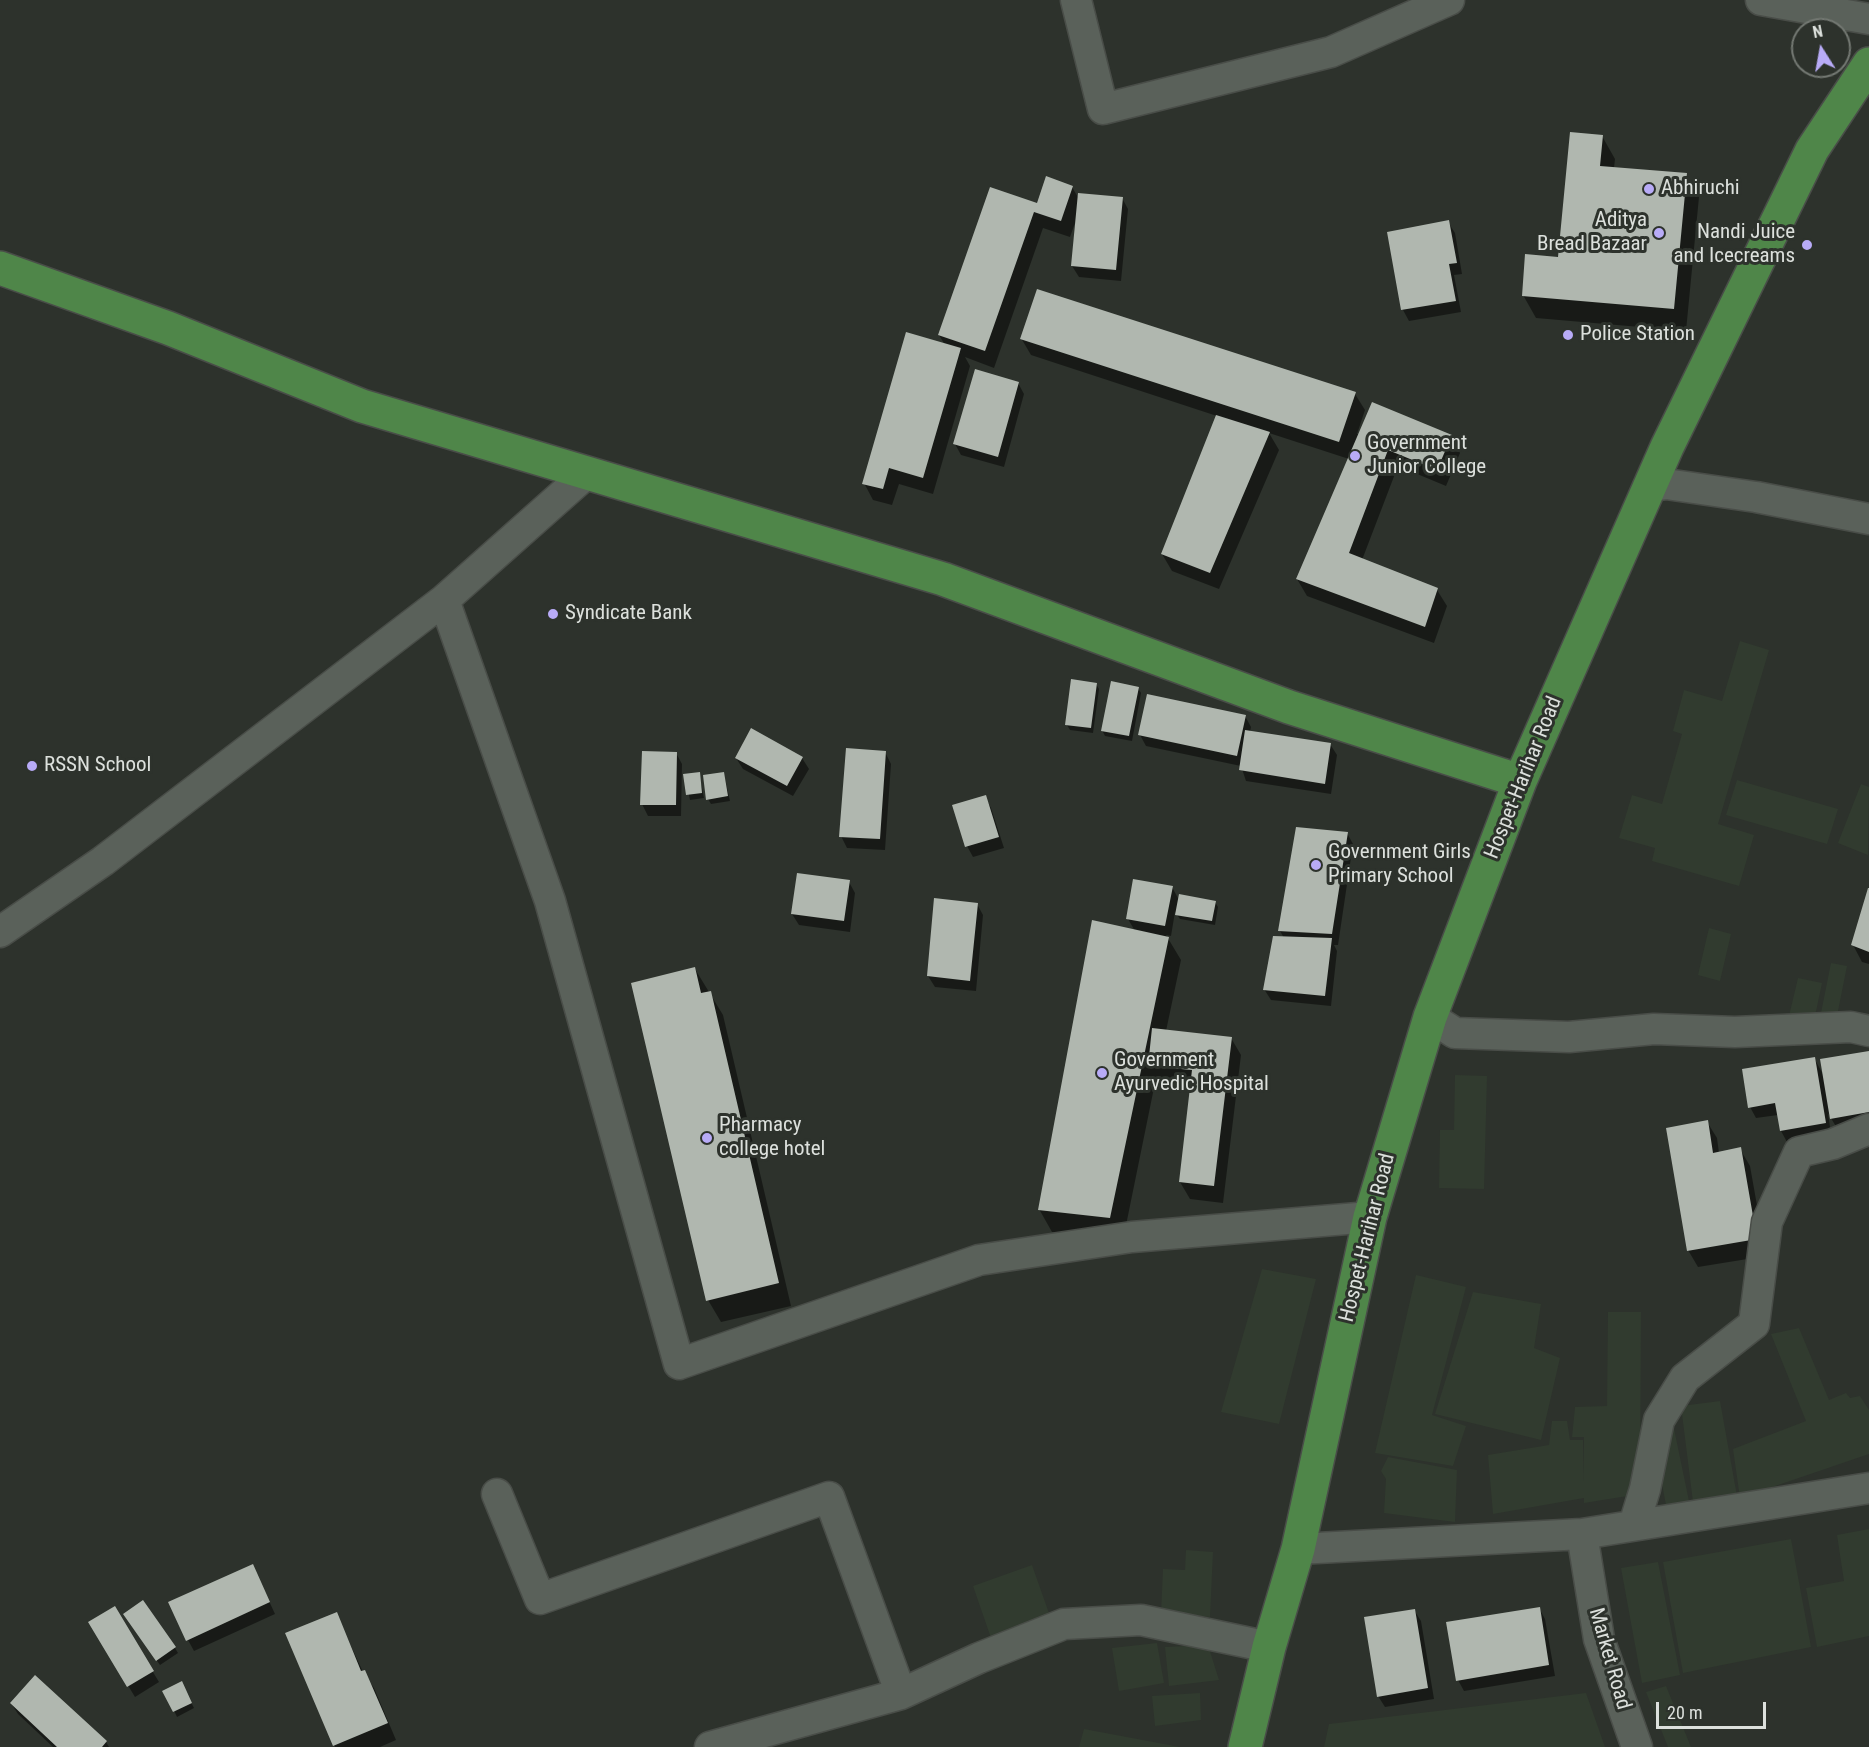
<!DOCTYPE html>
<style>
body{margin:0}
#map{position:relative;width:1869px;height:1747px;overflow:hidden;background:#2d322c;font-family:"Roboto Condensed",sans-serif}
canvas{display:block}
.north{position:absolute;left:1791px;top:18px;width:60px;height:60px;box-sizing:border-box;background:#2d322c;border:2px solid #737872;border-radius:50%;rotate:349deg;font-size:16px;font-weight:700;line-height:24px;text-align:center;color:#dce0dc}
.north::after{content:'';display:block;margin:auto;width:21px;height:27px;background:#b8abf7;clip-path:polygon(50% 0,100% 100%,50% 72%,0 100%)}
.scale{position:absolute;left:1656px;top:1702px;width:110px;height:27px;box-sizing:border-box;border:3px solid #dce0dc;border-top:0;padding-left:8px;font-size:18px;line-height:21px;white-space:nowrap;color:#dce0dc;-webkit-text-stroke:4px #2d322c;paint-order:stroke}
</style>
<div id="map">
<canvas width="1869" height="1747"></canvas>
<div class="north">N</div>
<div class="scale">20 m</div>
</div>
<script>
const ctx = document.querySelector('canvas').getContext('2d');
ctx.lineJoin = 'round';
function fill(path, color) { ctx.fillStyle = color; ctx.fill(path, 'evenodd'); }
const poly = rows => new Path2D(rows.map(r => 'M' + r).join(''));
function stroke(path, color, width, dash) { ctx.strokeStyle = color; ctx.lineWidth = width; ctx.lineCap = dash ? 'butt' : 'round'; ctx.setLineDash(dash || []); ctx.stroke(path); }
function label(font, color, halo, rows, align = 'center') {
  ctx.font = font + ' "Roboto Condensed",sans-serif'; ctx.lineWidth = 6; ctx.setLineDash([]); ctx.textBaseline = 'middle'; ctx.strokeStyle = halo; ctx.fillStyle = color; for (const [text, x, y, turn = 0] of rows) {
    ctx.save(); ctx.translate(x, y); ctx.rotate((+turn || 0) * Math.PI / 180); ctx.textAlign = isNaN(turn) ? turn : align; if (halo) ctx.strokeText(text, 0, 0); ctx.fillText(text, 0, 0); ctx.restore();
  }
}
fill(poly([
 [1740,641,1769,650,1718,824,1754,835,1739,886,1652,861,1655,848,1619,838,1632,795,1662,804,1682,734,1673,731,1684,690,1722,701],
 [1737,780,1838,809,1827,844,1726,815],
 [1861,784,1869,787,1868,855,1838,843],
 [1709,928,1731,934,1720,981,1698,975],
 [1831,963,1847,966,1836,1021,1820,1018],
 [1798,978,1822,983,1814,1021,1789,1016],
 [1455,1075,1487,1076,1484,1189,1439,1188,1440,1130,1454,1130],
 [1262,1269,1316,1279,1279,1424,1221,1412],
 [1416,1275,1466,1287,1432,1415,1466,1426,1453,1466,1375,1453],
 [1473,1292,1541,1304,1534,1348,1560,1358,1541,1440,1435,1414],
 [1608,1312,1641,1312,1640,1494,1584,1503,1584,1498,1493,1514,1488,1455,1549,1445,1552,1421,1567,1421,1570,1440,1583,1440,1584,1482,1584,1437,1572,1437,1575,1407,1607,1406],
 [1799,1328,1829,1400,1846,1393,1850,1398,1860,1396,1869,1410,1869,1454,1740,1498,1733,1449,1806,1421,1771,1334],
 [1720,1401,1737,1496,1693,1502,1681,1406],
 [1672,1419,1689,1501,1666,1505,1657,1458],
 [1388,1457,1457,1470,1455,1522,1384,1513,1386,1479,1381,1471],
 [1869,1529,1869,1636,1817,1647,1806,1588,1844,1581,1837,1535],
 [1791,1539,1811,1647,1683,1673,1663,1562],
 [1186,1550,1213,1552,1210,1617,1161,1614,1163,1569,1185,1570],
 [1658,1562,1680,1675,1642,1683,1621,1568],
 [1032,1565,1050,1616,991,1638,973,1586],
 [1157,1643,1164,1683,1119,1691,1112,1648],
 [1208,1645,1219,1680,1169,1686,1165,1647],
 [1666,1686,1691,1747,1668,1747,1646,1692],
 [1200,1693,1201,1720,1155,1726,1152,1696],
 [1586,1693,1605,1747,1324,1747,1329,1724],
 [1084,1729,1180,1747,1079,1747]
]), '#313b2f');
fill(poly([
 [1602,136,1615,159,1614,168,1686,174,1699,197,1686,331,1536,318,1523,295,1560,258],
 [1072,187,1079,199,1122,198,1128,209,1121,281,1079,277,1072,266,1075,223,1070,237,1043,228,994,368,965,357,970,366,933,494,899,484,892,505,873,500,864,483,945,345,939,335,1038,205],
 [1448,222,1455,233,1462,274,1454,275,1461,312,1409,321,1403,310,1389,233],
 [1021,338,1355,394,1365,410,1357,434,1451,436,1460,453,1446,486,1398,466,1362,560,1437,590,1447,606,1434,643,1307,596,1297,579,1349,459,1269,433,1279,450,1219,589,1172,571,1162,554,1217,416,1031,355],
 [1018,383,1024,394,1004,467,961,455,955,444],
 [1096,684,1099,689,1093,733,1070,730,1067,725],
 [1138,688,1141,693,1132,741,1105,736,1102,730],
 [1245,716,1251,727,1250,732,1330,744,1337,755,1331,794,1246,781,1241,766,1146,746,1140,735],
 [885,752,891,764,885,850,847,848,841,836],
 [676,753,682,764,681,816,648,816,642,804],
 [736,758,802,758,809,769,793,796,743,769],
 [699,773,704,798,690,800,685,775],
 [724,774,730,801,711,804,708,799],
 [985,797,991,808,1004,848,973,857,967,846],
 [1297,828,1347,833,1353,844,1338,945,1334,945,1337,951,1331,1006,1271,1000,1264,989,1284,938,1280,931],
 [849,882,855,893,850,932,799,925,792,914],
 [1172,887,1179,900,1215,902,1218,907,1215,925,1180,919,1175,912,1171,936,1166,935,1181,960,1166,1031,1231,1038,1241,1055,1223,1203,1190,1199,1180,1182,1191,1086,1159,1082,1156,1078,1123,1240,1052,1232,1039,1209,1135,931,1128,919],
 [1869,891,1869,964,1862,962,1853,945],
 [977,904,983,915,976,991,935,987,928,976],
 [695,969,723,1015,791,1306,721,1322,708,1300],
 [1869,1055,1869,1124,1838,1130,1828,1113,1831,1134,1787,1142,1781,1131,1778,1115,1756,1118,1750,1107,1814,1058,1824,1076],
 [1707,1122,1717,1138,1719,1153,1740,1149,1750,1166,1766,1256,1698,1267,1688,1250],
 [258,1577,275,1614,194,1651,188,1640],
 [114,1608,159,1682,135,1697,90,1623],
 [1539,1608,1545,1619,1555,1676,1464,1691,1458,1680],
 [1414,1610,1421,1621,1434,1699,1385,1707,1378,1696],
 [336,1614,363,1672,374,1688,396,1740,380,1747,335,1747,287,1634],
 [128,1619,175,1648,178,1653,160,1665],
 [35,1678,106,1742,109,1747,53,1747,18,1714,11,1703],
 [181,1683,194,1708,177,1717,165,1691]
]), '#0007');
fill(poly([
 [1570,132,1603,135,1600,166,1687,173,1674,309,1522,296,1525,254,1558,257],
 [1046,176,1073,186,1061,221,1034,212,985,351,938,335,990,187,1037,203],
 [1078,193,1123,197,1116,270,1071,266],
 [1449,220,1457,263,1449,264,1456,301,1401,310,1387,232],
 [1037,289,1356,392,1339,442,1020,339],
 [906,332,961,348,923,478,889,468,883,489,862,484],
 [975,369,1019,382,998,457,953,444],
 [1372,402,1452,435,1437,470,1388,450,1349,553,1438,588,1425,627,1296,579],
 [1216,415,1270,432,1210,573,1161,554],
 [1071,679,1097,683,1091,728,1065,725],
 [1111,681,1139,687,1129,736,1101,731],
 [1147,694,1246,715,1237,756,1138,735],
 [751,728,803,757,787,786,735,758],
 [1245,730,1331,743,1325,784,1239,770],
 [846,748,886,751,880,839,839,837],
 [642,751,677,752,676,805,640,805],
 [700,772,702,793,686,795,683,774],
 [724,772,728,796,706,800,703,775],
 [986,795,999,837,965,847,952,805],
 [1296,827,1348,832,1332,934,1278,931],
 [797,873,850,880,844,921,791,914],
 [1133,879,1173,886,1165,926,1126,919],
 [1868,888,1869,888,1869,952,1851,945],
 [1179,894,1216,901,1212,921,1175,915],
 [934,898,978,903,970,981,927,976],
 [1092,920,1169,937,1110,1218,1038,1210],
 [1273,936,1332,938,1325,996,1263,990],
 [695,967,701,993,711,991,779,1283,706,1301,631,983],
 [1152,1028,1232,1037,1214,1186,1179,1182,1192,1070,1148,1066],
 [1869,1051,1869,1112,1830,1119,1820,1059],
 [1815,1057,1826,1123,1780,1131,1775,1103,1748,1108,1742,1069],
 [1708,1120,1713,1153,1741,1147,1757,1239,1687,1251,1666,1128],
 [253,1564,270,1602,186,1641,168,1602],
 [143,1600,176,1647,156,1661,123,1614],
 [115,1606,154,1671,127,1687,88,1622],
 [1540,1607,1549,1665,1456,1681,1446,1622],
 [1415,1609,1428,1688,1377,1697,1364,1617],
 [337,1612,361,1671,365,1670,388,1723,333,1746,285,1633],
 [35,1675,107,1741,102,1747,57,1747,10,1703],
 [182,1681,192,1703,173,1712,162,1691]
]), '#b0b7af');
const street = poly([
 [1076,0,1103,109,1331,52,1449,0],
 [1761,0,1869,19],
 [1649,486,1666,484,1756,497,1869,519],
 [444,600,587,473],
 [0,932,103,861,444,600,550,901,679,1364,979,1260,1132,1237,1370,1217],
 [1430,1017,1455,1033,1569,1037,1654,1029,1735,1032,1851,1027,1869,1031],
 [497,1494,540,1599,829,1497,901,1694],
 [1634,1525,1645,1489,1659,1420,1685,1378,1754,1324,1767,1222,1799,1152,1833,1144,1869,1129],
 [1582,1534,1599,1639,1637,1747],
 [1298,1549,1582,1534,1869,1488],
 [710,1747,901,1694,979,1658,1064,1624,1141,1620,1269,1647]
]);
const primary = poly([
 [0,268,168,328,362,406,943,579,1289,707,1520,781],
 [1245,1747,1269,1647,1298,1549,1370,1217,1430,1017,1520,781,1667,447,1812,150,1869,64]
]);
stroke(street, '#494d48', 33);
stroke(primary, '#494d48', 36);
stroke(street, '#5a615a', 30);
stroke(primary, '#4f8649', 33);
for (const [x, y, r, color] of [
 [1649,189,6,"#b8abf7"],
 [1659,233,6,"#b8abf7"],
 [1807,245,6,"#b8abf7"],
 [1568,335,6,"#b8abf7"],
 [1355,456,6,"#b8abf7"],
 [553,614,6,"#b8abf7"],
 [32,766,6,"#b8abf7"],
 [1316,865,6,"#b8abf7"],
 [1102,1073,6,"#b8abf7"],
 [707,1138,6,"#b8abf7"]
]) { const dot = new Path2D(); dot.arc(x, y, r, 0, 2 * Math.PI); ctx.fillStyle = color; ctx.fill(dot); stroke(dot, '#2d322c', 2); }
label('21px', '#dce0dc', '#2d322c', [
 ["Abhiruchi",1661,189],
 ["Aditya",1647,221,"right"],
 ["Bread Bazaar",1647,245,"right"],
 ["Nandi Juice",1795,233,"right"],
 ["and Icecreams",1795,257,"right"],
 ["Police Station",1580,335],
 ["Government",1367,444],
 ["Junior College",1367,468],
 ["Syndicate Bank",565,614],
 ["RSSN School",44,766],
 ["Government Girls",1328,853],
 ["Primary School",1328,877],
 ["Government",1114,1061],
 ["Ayurvedic Hospital",1114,1085],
 ["Pharmacy",719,1126],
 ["college hotel",719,1150]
], 'left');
label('21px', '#dce0dc', '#2d322c', [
 ["Hospet-Harihar Road",1524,778,-68],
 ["Hospet-Harihar Road",1368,1238,-76],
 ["Market Road",1609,1659,74]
]);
</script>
